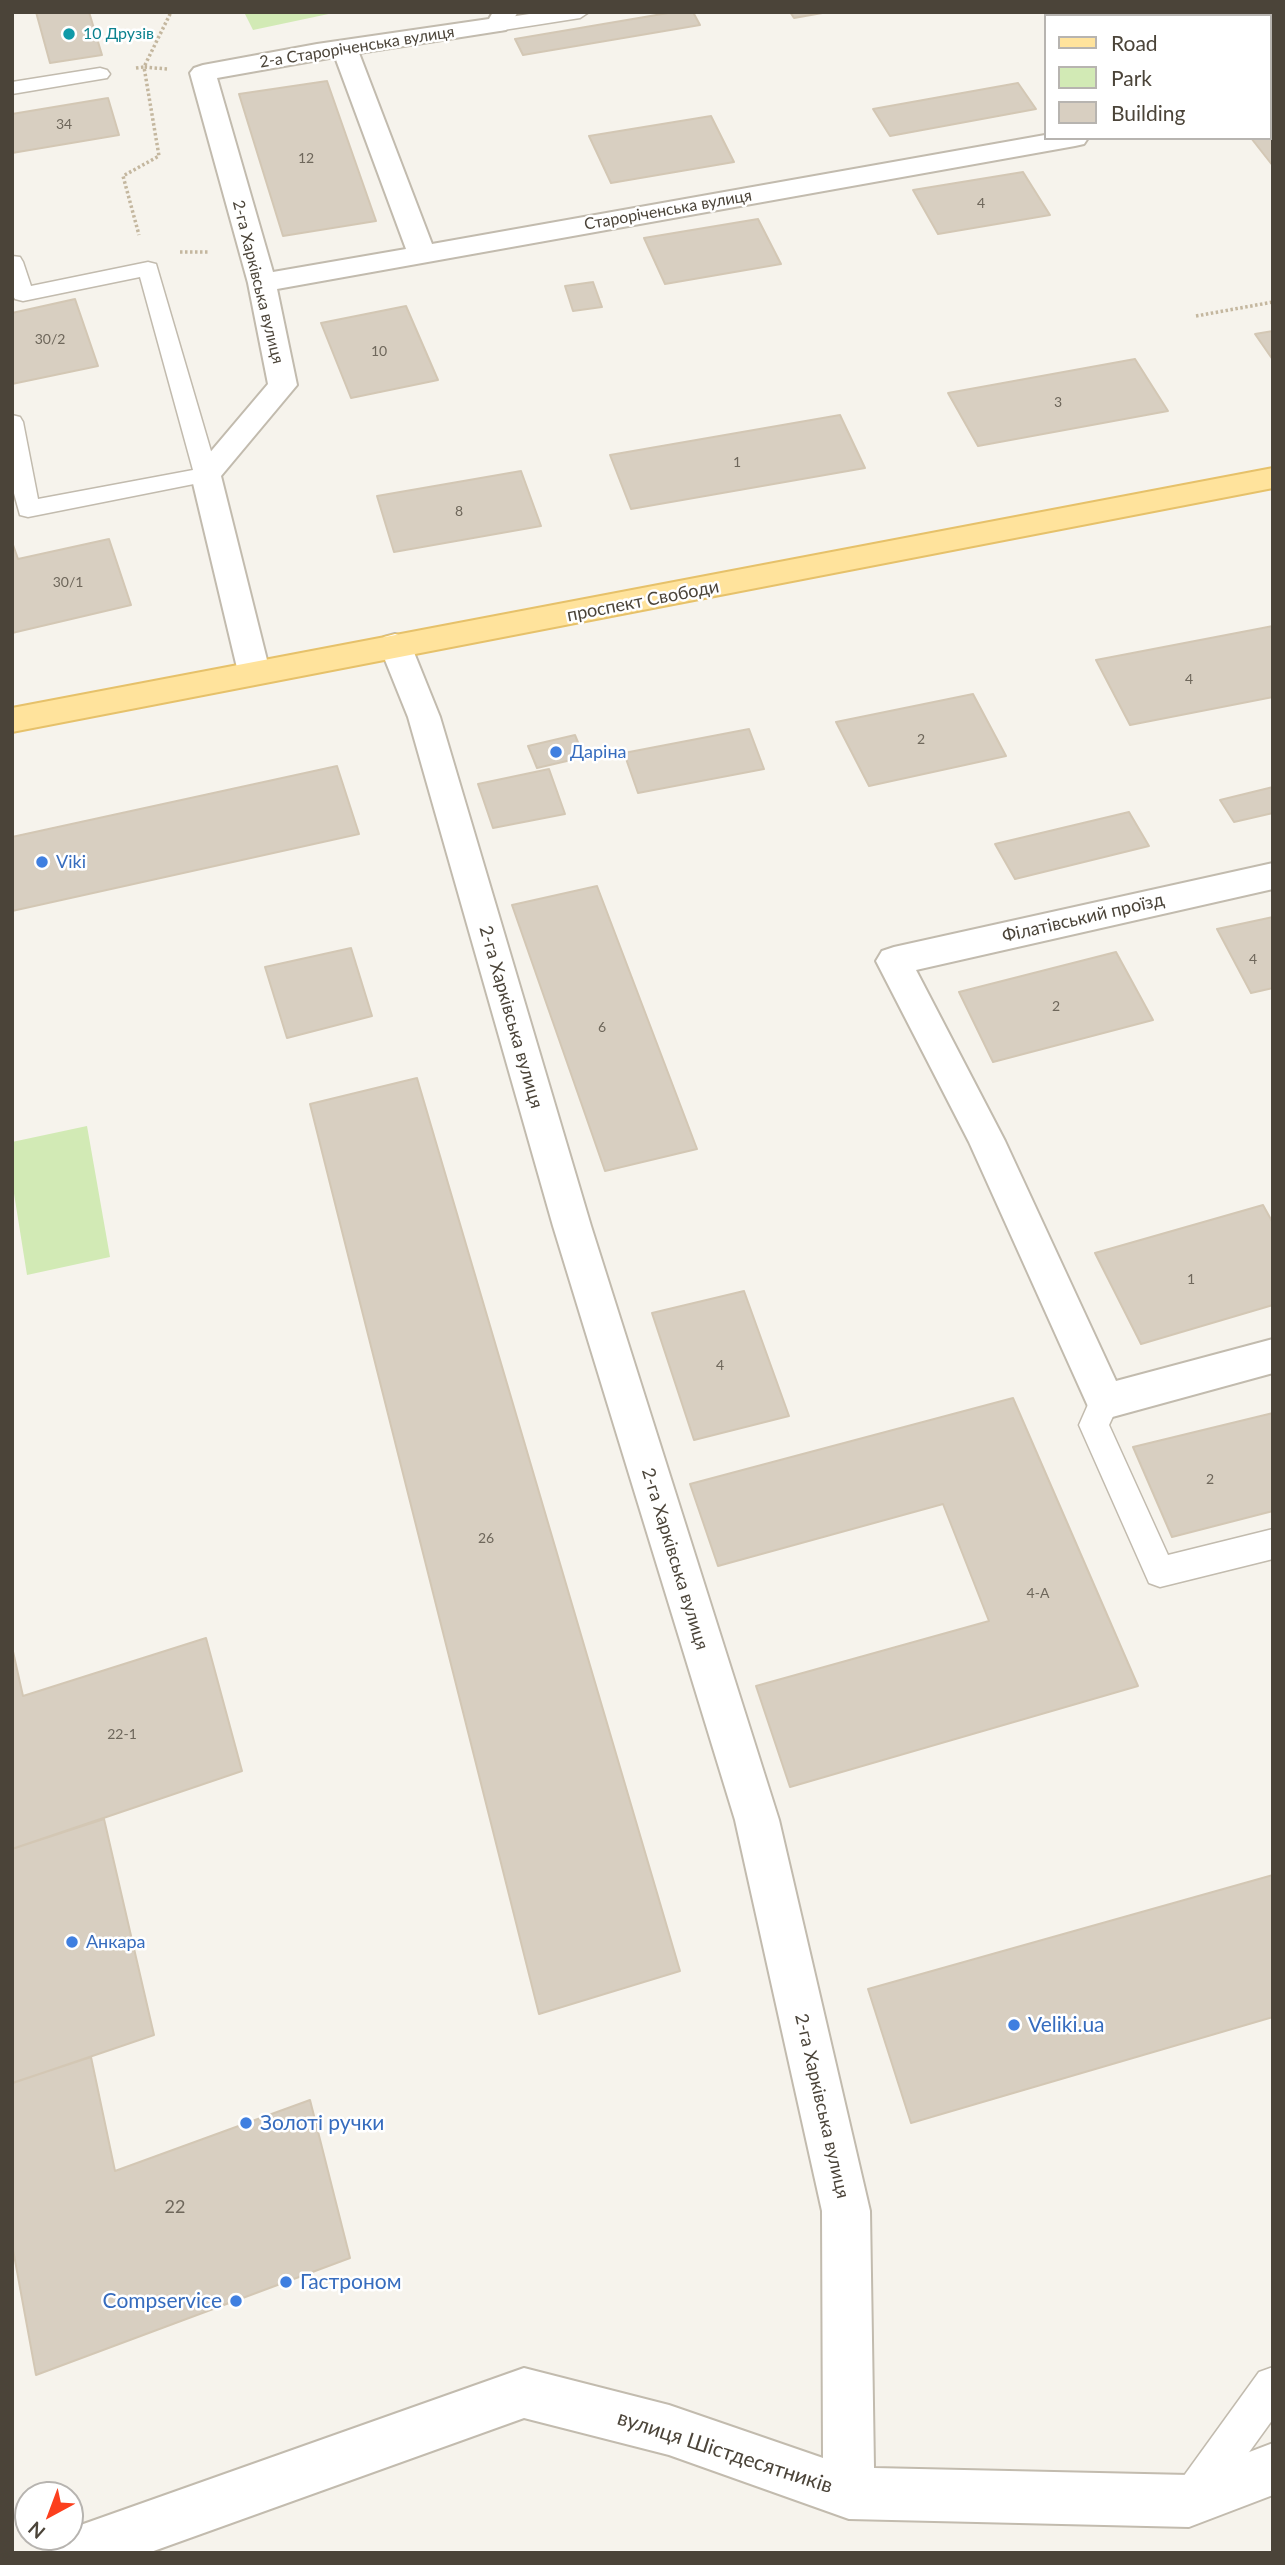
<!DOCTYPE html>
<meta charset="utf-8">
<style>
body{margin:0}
#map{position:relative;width:1285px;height:2565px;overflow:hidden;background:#f6f3ec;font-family:Lato,sans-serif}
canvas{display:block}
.frame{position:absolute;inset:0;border:14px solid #4b4439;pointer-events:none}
.legend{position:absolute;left:1044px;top:14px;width:228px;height:126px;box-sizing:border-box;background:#fff;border:2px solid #b7b4b0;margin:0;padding:9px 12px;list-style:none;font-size:21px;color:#4b4439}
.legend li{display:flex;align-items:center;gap:14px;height:35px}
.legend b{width:35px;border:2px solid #b7b4b0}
.north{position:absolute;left:14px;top:2481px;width:70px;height:70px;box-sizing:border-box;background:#fff;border:2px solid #b7b4b0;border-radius:50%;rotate:221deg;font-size:19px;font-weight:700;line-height:28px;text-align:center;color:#4b4439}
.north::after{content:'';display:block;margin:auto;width:24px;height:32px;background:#fc3f1d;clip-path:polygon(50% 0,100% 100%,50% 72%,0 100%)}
</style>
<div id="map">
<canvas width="1285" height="2565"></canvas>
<div class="frame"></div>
<ul class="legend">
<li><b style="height:9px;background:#ffe39c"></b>Road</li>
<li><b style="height:19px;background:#d2eab5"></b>Park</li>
<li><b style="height:19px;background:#d8cfc1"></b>Building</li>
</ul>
<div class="north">N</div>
</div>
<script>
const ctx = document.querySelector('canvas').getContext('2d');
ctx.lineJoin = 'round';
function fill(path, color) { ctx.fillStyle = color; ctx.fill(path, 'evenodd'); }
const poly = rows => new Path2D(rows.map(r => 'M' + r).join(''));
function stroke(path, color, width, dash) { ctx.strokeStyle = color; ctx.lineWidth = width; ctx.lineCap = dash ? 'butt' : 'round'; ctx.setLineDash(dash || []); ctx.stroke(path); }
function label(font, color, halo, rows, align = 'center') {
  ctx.font = font + ' Lato,sans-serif'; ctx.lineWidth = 5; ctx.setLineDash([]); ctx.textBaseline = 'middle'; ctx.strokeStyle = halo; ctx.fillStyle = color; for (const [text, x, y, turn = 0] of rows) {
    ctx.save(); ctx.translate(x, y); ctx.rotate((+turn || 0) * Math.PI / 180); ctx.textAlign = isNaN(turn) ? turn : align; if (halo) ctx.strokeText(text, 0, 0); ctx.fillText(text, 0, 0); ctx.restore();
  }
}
fill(poly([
 [244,12,338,12,253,30],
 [87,1126,110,1257,27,1275,12,1181,12,1142]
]), '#d2eab5');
const building = poly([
 [36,12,89,12,102,55,50,63,36,12],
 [674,12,693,12,700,25,523,55,515,39,674,12],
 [790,12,828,12,794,18,790,12],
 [327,81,376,221,283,236,239,94,327,81],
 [1018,83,1036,109,890,136,873,109,1018,83],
 [108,98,119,135,12,153,12,114,108,98],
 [711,116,734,162,611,183,589,136,711,116],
 [1273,131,1273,166,1251,138,1269,138,1269,132,1273,131],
 [1023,172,1050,215,938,234,913,190,1023,172],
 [758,219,781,264,665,284,644,238,758,219],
 [593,282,602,307,573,311,565,286,593,282],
 [75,299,98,366,12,384,12,313,75,299],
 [406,306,438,380,351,398,321,323,406,306],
 [1273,331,1273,360,1255,334,1273,331],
 [1135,359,1168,411,978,446,948,393,1135,359],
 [840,415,865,468,631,509,610,455,840,415],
 [521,471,541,526,394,552,377,496,521,471],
 [109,539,131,605,12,633,12,542,18,559,109,539],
 [1273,626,1273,697,1130,725,1096,660,1273,626],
 [973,694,1006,756,869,786,836,722,973,694],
 [749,729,764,769,638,793,624,753,749,729],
 [575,735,584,757,537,768,528,746,575,735],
 [337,766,359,834,12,911,12,837,337,766],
 [549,769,565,814,493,828,478,784,549,769],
 [1273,787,1273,813,1234,822,1220,800,1273,787],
 [1129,812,1149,846,1015,879,995,844,1129,812],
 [597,886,697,1149,605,1171,512,905,597,886],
 [1273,917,1273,988,1251,993,1217,929,1273,917],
 [351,948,372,1016,287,1038,265,967,351,948],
 [1116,952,1153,1020,993,1062,959,992,1116,952],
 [417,1078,680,1971,539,2014,310,1104,417,1078],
 [1263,1205,1273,1223,1273,1305,1141,1344,1095,1253,1263,1205],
 [744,1291,789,1416,694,1440,652,1313,744,1291],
 [1013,1398,1138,1686,790,1787,756,1686,989,1621,943,1504,718,1566,690,1484,1013,1398],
 [1273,1413,1273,1511,1172,1537,1133,1447,1273,1413],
 [206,1638,242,1771,12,1849,12,1647,23,1696,206,1638],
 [104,1819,154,2035,13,2083,12,1849,104,1819],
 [1273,1875,1273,2017,911,2123,868,1989,1273,1875],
 [91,2057,115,2171,310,2100,350,2258,36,2375,12,2244,12,2083,91,2057]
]);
fill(building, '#d8cfc1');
stroke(building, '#d3c7b4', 2);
const service = poly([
 [542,12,589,12,580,18,497,31,487,25,497,19,542,12],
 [100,68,107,70,110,74,107,78,12,94,12,82,100,68],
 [12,256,20,257,23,262,31,286,148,262,156,264,218,475,214,480,28,517,20,515,12,486,12,415,20,417,23,422,38,499,193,470,140,277,23,301,15,299,12,294,12,256],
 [1105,1387,1116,1391,1120,1401,1109,1425,1168,1555,1273,1529,1273,1559,1160,1587,1149,1583,1079,1425,1094,1391,1105,1387],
 [1273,2367,1273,2419,1206,2512,1192,2518,1178,2512,1172,2498,1178,2484,1259,2372,1273,2367]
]);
const minor = poly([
 [493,12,518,12,506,30,359,53,432,244,1045,135,1045,138,1088,138,1084,144,1075,146,277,289,297,385,221,476,270,672,265,680,254,683,243,680,238,672,191,475,268,384,248,283,190,73,194,68,203,65,317,44,489,19,493,12],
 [335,57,406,249,273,272,217,78,335,57],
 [1273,95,1273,111,1269,112,1269,96,1273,95],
 [395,634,406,637,411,645,440,717,591,1226,779,1820,870,2211,874,2468,1189,2475,1273,2443,1273,2495,1189,2527,849,2519,669,2455,524,2418,148,2553,49,2553,56,2537,70,2537,70,2529,75,2527,524,2368,669,2405,823,2458,822,2211,735,1820,553,1226,408,717,379,645,384,637,395,634],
 [1273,863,1273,889,916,970,1005,1141,1116,1381,1273,1339,1273,1373,1105,1419,1091,1413,969,1142,876,961,882,951,894,947,1273,863]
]);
const primary = poly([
 [1273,468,1273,488,12,732,12,708,1273,468]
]);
stroke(service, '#c2bbae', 3);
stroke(minor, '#c2bbae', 4);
stroke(primary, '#e6c16a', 4);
stroke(poly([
 [136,68,144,67,159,156,123,176,139,235],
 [167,69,144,67,171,12],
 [180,252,210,252],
 [1196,316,1273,302]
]), '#c4b79f', 3.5, [2.5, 2.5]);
fill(service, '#fff');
fill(minor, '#fff');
fill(primary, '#ffe39c');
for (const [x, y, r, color] of [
 [69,34,7,"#0f9aa8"],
 [556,752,7,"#3f7fe0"],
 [42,862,7,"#3f7fe0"],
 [72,1942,7,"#3f7fe0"],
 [1014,2025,7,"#3f7fe0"],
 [246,2123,7,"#3f7fe0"],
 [286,2282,7,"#3f7fe0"],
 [236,2301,7,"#3f7fe0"]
]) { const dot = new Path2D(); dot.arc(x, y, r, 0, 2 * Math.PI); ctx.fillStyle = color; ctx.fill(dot); stroke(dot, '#fff', 2.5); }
label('14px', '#6e675b', null, [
 ["34",64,124],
 ["12",306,158],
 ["4",981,203],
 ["30/2",50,339],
 ["10",379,351],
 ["3",1058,402],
 ["1",737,462],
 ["8",459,511],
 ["30/1",68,582],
 ["4",1189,679],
 ["2",921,739],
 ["4",1253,959],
 ["2",1056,1006],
 ["6",602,1027],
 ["1",1191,1279],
 ["4",720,1365],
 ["2",1210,1479],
 ["26",486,1538],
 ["4-А",1038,1593],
 ["22-1",122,1734]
]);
label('16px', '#0d838f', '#fff', [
 ["10 Друзів",83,34]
], 'left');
label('16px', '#4b4439', '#fff', [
 ["2-а Староріченська вулиця",357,47,-9],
 ["Староріченська вулиця",668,210,-10],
 ["2-га Харківська вулиця",258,282,76]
]);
label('18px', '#4b4439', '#fff', [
 ["проспект Свободи",643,601,-11],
 ["Філатівський проїзд",1083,918,-13],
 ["2-га Харківська вулиця",511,1017,74],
 ["2-га Харківська вулиця",675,1559,73],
 ["2-га Харківська вулиця",822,2106,77]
]);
label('18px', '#366cbe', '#fff', [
 ["Даріна",570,752],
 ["Viki",56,862],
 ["Анкара",86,1942]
], 'left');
label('18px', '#6e675b', null, [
 ["22",175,2207]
]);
label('21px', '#366cbe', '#fff', [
 ["Veliki.ua",1028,2025],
 ["Золоті ручки",260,2123],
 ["Гастроном",300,2282],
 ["Compservice",222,2301,"right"]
], 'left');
label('21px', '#4b4439', '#fff', [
 ["вулиця Шістдесятників",725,2452,18]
]);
</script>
